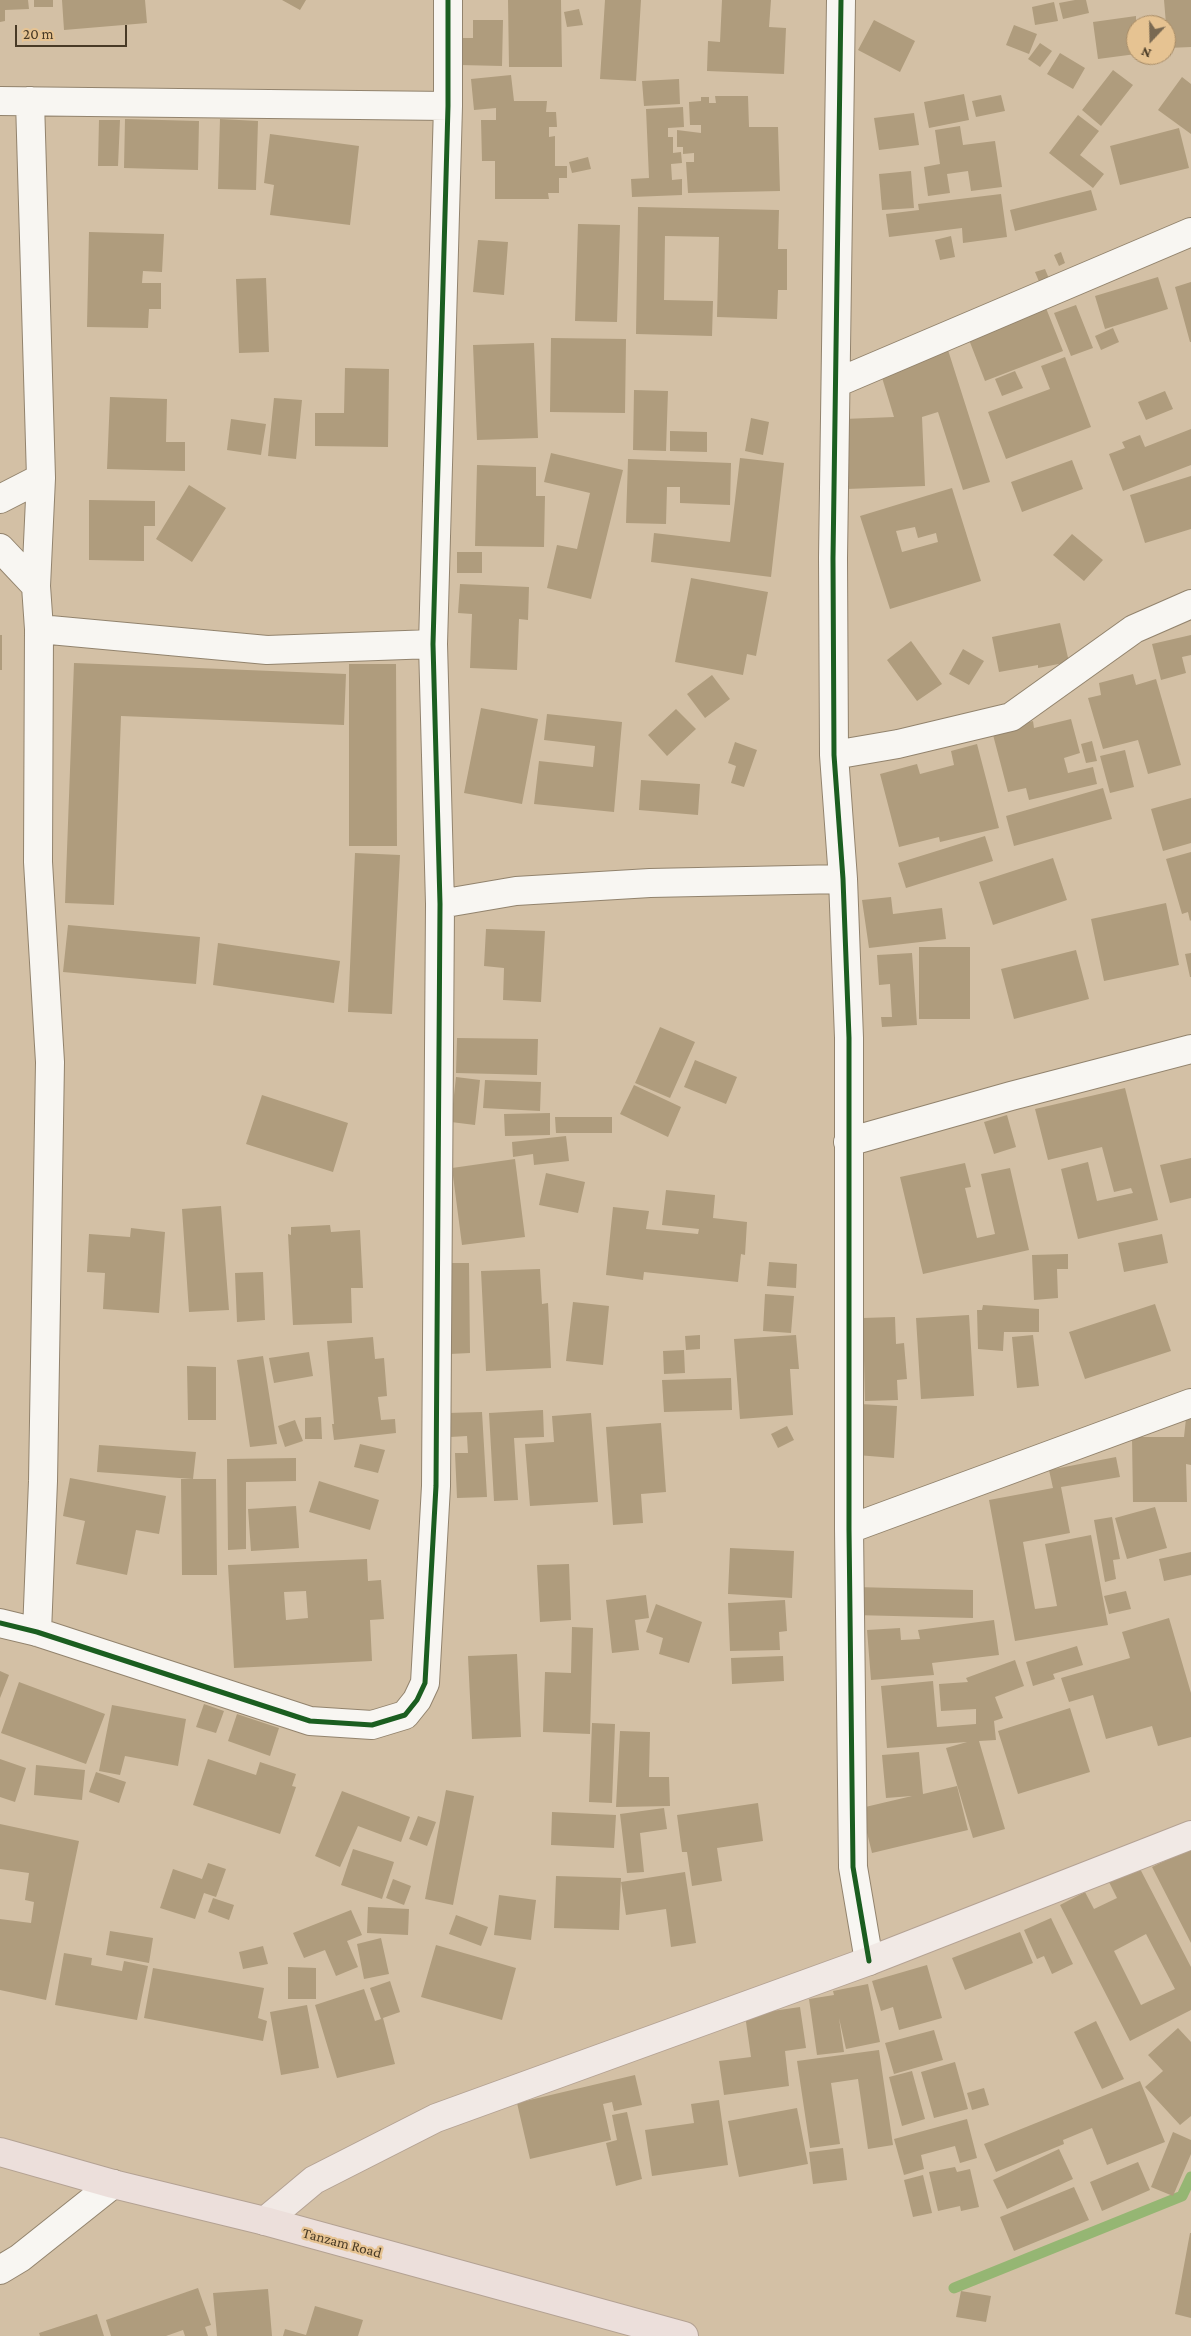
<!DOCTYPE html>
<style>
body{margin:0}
#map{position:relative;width:1191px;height:2336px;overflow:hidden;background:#d3c0a5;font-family:"Crimson Pro",serif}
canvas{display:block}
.north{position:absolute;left:1126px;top:15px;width:50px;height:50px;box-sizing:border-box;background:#e6c392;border:1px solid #a78c67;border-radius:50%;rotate:201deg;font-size:14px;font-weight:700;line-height:20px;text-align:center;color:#483a26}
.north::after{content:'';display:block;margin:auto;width:18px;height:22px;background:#796952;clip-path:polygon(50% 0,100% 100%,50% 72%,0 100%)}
.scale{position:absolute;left:15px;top:25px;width:112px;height:22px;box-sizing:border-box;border:2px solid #483a26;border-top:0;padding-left:6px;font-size:15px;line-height:18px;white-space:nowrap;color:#483a26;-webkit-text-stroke:4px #e6c392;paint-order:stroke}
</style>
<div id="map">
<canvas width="1191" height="2336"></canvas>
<div class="north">N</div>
<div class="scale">20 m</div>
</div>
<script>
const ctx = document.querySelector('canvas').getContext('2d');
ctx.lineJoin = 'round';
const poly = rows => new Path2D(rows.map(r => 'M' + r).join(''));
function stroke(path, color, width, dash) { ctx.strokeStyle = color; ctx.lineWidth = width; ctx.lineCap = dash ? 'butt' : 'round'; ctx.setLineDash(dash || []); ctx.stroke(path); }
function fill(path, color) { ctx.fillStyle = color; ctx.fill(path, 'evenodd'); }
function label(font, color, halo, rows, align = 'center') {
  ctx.font = font + ' "Crimson Pro",serif'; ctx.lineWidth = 4.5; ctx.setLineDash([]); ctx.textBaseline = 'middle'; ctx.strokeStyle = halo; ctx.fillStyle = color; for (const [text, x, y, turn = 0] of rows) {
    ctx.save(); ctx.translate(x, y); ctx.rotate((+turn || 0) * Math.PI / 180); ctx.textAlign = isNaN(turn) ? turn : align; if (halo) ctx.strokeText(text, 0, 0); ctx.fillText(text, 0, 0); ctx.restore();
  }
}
stroke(poly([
 [954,2288,1182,2196,1191,2177]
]), '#95b673', 11);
fill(poly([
 [0,0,28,0,29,9,5,10,5,21,0,22],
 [34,0,53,0,53,7,34,7],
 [62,0,145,0,147,23,64,30],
 [282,0,306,0,300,10],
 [508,0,561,0,562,67,509,67],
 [605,0,641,0,636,81,600,79],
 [722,0,771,0,769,27,786,28,784,74,707,71,708,41,720,42],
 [1075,0,1086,0,1089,13,1063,19,1059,3],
 [1164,0,1191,0,1191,47,1168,48],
 [1054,2,1058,21,1035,25,1032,7],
 [579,9,583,25,567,27,564,12],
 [1136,16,1136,54,1098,59,1093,22],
 [473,20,503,20,502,66,460,65,460,38,473,38],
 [874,20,915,41,900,72,858,50],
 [1014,25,1037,34,1029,54,1006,45],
 [1040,43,1052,51,1040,67,1028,59],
 [1060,53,1085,68,1073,89,1047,74],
 [1113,70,1133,85,1101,126,1082,110],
 [511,75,514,101,547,101,546,112,556,112,557,127,549,127,549,137,555,136,555,166,567,166,567,178,559,178,559,193,548,193,549,199,495,199,495,161,482,161,481,120,496,120,496,108,474,110,471,79],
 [1182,77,1191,84,1191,134,1158,110],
 [679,79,680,104,644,106,642,81],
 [964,94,969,120,929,128,924,102],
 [1001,95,1005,111,976,117,972,101],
 [715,96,748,96,749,127,778,127,780,191,688,193,686,162,694,162,694,153,683,154,683,147,677,147,677,130,701,133,701,125,690,125,689,102,701,101,701,97,709,97,709,103,716,103],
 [683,107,684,127,668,128,668,137,673,137,673,153,681,152,682,163,671,164,672,180,682,179,682,195,632,197,631,179,649,178,646,109],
 [914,113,919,145,879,150,874,118],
 [1078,115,1099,131,1080,155,1104,174,1093,188,1049,153],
 [125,119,199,121,198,170,124,168],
 [220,119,258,121,256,190,218,189],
 [99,120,120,120,118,166,98,166],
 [960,126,963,145,995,141,1002,187,971,191,968,171,947,174,950,193,928,196,924,167,940,164,935,130],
 [1179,128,1189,168,1120,185,1110,146],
 [270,134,359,146,350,225,270,215,274,185,264,183],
 [588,157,591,169,572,173,569,162],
 [911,171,914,208,882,210,879,174],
 [1091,190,1097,210,1015,231,1010,210],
 [1001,194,1007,237,963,243,962,228,889,237,886,214,919,210,918,204],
 [638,207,779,210,778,249,787,249,787,290,778,290,777,319,717,317,719,237,665,236,664,300,713,301,712,336,636,334],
 [578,224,620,225,617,322,575,321],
 [89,232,164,234,162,272,143,271,142,283,161,283,161,309,149,309,148,328,87,327],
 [951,236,955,257,940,260,935,240],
 [478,240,508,242,504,295,473,292],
 [1061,252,1065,263,1059,266,1054,255],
 [1045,269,1050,281,1040,284,1035,272],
 [1158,277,1168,309,1105,329,1095,296],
 [266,278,269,352,239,353,236,279],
 [1191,282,1191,342,1190,342,1175,287],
 [1044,303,1063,351,985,381,966,332],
 [1076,305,1093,348,1071,356,1054,313],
 [1113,328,1119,342,1101,350,1095,336],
 [551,338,626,339,625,413,550,412],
 [534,343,538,438,477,440,473,345],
 [948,350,990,482,963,490,938,412,922,417,925,486,847,489,844,419,894,417,880,371],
 [1065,357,1091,427,1006,459,988,412,1050,389,1041,366],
 [345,368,389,369,388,447,315,446,315,413,344,413],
 [1015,371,1023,388,1002,396,995,379],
 [634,390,668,391,666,451,633,450],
 [1165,391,1173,409,1146,420,1138,402],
 [110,397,167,399,166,442,185,442,185,471,107,469],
 [274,398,302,400,296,459,268,456],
 [751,418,769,422,763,455,745,451],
 [231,419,266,424,261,455,227,450],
 [1191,429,1191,465,1123,491,1109,454,1125,448,1122,442,1140,435,1145,447],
 [670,431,707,432,707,452,670,451],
 [551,453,623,470,591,599,547,588,557,545,577,549,590,493,544,482],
 [740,458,784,463,771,577,651,562,654,533,730,542],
 [628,459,731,463,730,505,680,503,680,487,667,487,666,524,626,523],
 [1072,460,1083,489,1022,512,1011,482],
 [477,465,536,467,536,496,545,496,544,547,475,546],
 [1191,476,1191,529,1145,543,1130,495],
 [189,485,226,508,192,562,156,539],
 [952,488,981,581,890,609,860,516],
 [915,527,918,538,936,533,938,542,902,552,896,531],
 [89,500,155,501,155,526,144,526,144,561,89,560],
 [1072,534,1103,560,1084,581,1053,555],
 [457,552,482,552,482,573,457,573],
 [691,578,768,592,756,656,747,654,743,675,675,662],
 [460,584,529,587,528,620,519,619,517,670,470,668,472,614,458,613],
 [1060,623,1069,662,1038,668,1038,665,999,672,992,637],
 [0,635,2,635,2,670,0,670],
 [1191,635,1191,655,1182,657,1186,673,1161,680,1152,644],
 [911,641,942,684,917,701,887,660],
 [963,649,984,661,969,685,949,674],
 [74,663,346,674,344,725,121,716,114,905,65,903],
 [349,664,396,664,397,846,349,846],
 [1133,674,1136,685,1156,679,1181,765,1148,774,1138,740,1103,749,1088,698,1101,695,1099,683],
 [712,675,730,699,705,718,687,694],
 [481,708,538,719,522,804,464,793],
 [676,709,696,729,667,756,648,735],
 [547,714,622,722,614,812,534,804,539,761,593,767,595,746,544,740],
 [1071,719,1080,753,1064,758,1068,773,1093,767,1097,784,1029,800,1026,788,1008,792,992,731,1033,721,1034,728],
 [1092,741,1097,761,1086,763,1081,744],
 [735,742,757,750,744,787,731,783,736,766,728,763],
 [977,744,999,828,940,842,939,837,899,847,880,774,917,764,920,774,954,765,951,751],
 [1125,750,1134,787,1110,793,1100,756],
 [641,780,700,784,698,815,639,810],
 [1103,788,1112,819,1014,846,1006,816],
 [1191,798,1191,843,1163,851,1151,809],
 [985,836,993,861,906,888,898,863],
 [1191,852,1191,920,1190,921,1188,912,1182,914,1166,859],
 [355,853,400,855,392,1014,348,1012],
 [1053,858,1067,900,993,925,979,882],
 [891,897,893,914,942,908,946,939,869,948,862,900],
 [1166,903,1179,965,1104,981,1091,919],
 [68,925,200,937,196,984,63,972],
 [486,929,545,931,541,1002,503,1000,504,968,484,966],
 [218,943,340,961,334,1003,213,985],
 [919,947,970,947,970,1019,919,1019],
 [1076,950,1089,999,1014,1019,1001,969],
 [912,953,917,1025,882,1027,881,1017,892,1017,890,984,879,985,877,955],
 [1191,953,1191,977,1190,977,1185,954],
 [660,1027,695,1042,670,1098,635,1083],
 [457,1038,538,1039,537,1075,456,1073],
 [695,1060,737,1077,726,1104,684,1087],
 [456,1077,480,1080,475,1125,451,1122],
 [485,1080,541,1082,540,1111,483,1108],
 [634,1085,681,1107,668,1137,620,1114],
 [1125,1088,1158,1220,1078,1239,1061,1169,1088,1162,1097,1201,1133,1193,1131,1188,1114,1192,1102,1147,1048,1160,1035,1109],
 [262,1095,348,1123,333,1172,246,1144],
 [550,1113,550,1135,505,1136,504,1114],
 [1007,1115,1016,1147,994,1154,984,1122],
 [555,1117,612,1117,612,1133,556,1133],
 [566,1136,569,1161,534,1165,533,1154,513,1157,512,1142],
 [1191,1158,1191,1198,1170,1203,1160,1165],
 [515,1159,525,1237,462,1245,452,1168],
 [965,1163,971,1187,965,1188,977,1238,995,1234,981,1174,1010,1168,1029,1250,923,1274,900,1177],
 [546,1173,585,1182,578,1213,539,1205],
 [666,1190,715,1195,713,1218,747,1222,745,1255,741,1254,738,1282,644,1272,643,1280,606,1275,613,1207,649,1211,646,1229,698,1234,699,1229,662,1225],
 [221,1206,229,1310,189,1312,182,1209],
 [330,1225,331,1232,360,1230,363,1288,351,1288,352,1323,293,1325,288,1234,291,1235,291,1227],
 [131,1228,165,1232,159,1313,103,1309,105,1273,87,1272,89,1234,130,1237],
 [1162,1234,1168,1263,1124,1272,1118,1243],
 [1068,1254,1068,1269,1057,1269,1058,1298,1034,1300,1032,1255],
 [769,1262,797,1264,796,1288,767,1286],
 [448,1263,469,1263,470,1353,450,1354],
 [540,1269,542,1304,548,1303,551,1368,486,1371,481,1271],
 [263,1272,265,1320,237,1322,235,1273],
 [765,1294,794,1296,791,1333,763,1331],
 [573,1302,609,1306,603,1365,566,1361],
 [1155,1304,1171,1351,1085,1379,1069,1332],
 [983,1305,1039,1309,1039,1332,1004,1332,1003,1351,978,1349,977,1310,982,1310],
 [969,1315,974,1396,921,1399,916,1318],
 [895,1317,896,1344,904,1343,907,1379,897,1380,898,1400,865,1401,863,1318],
 [700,1335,700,1349,686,1350,685,1336],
 [796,1335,799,1369,790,1369,793,1415,740,1419,734,1339],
 [1033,1335,1039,1386,1017,1388,1012,1337],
 [373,1337,375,1359,384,1358,387,1396,378,1397,381,1420,395,1419,396,1433,334,1440,332,1424,334,1424,327,1341],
 [684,1350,685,1373,664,1374,663,1351],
 [309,1352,313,1376,274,1383,269,1358],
 [263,1356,277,1444,250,1447,237,1360],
 [187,1366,216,1367,216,1420,188,1420],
 [731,1378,732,1410,664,1412,662,1380],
 [860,1404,897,1406,894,1458,857,1455],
 [1187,1409,1191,1410,1191,1465,1186,1464,1187,1502,1133,1502,1132,1437,1184,1437],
 [543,1410,544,1437,514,1438,518,1500,494,1501,489,1413],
 [482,1412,487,1497,457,1498,455,1453,468,1453,467,1436,450,1437,448,1413],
 [591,1413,598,1502,530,1506,525,1444,554,1442,552,1416],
 [321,1417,322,1439,305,1439,305,1418],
 [295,1420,303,1441,285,1447,278,1426],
 [661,1423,666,1492,641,1494,643,1523,613,1525,606,1427],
 [787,1426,794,1440,778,1448,771,1434],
 [360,1444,385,1450,378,1473,354,1467],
 [99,1445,196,1452,193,1479,97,1472],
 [1116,1457,1120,1477,1061,1487,1070,1533,1023,1542,1035,1609,1057,1606,1045,1544,1091,1535,1108,1625,1015,1641,989,1500,1053,1488,1049,1470],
 [296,1458,296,1481,246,1482,246,1549,228,1550,227,1459],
 [70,1478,166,1496,159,1534,136,1530,127,1575,76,1564,85,1521,63,1516],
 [181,1479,216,1479,217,1575,182,1575],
 [319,1481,379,1500,370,1530,309,1512],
 [296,1506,299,1548,251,1551,248,1509],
 [1155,1507,1167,1548,1127,1559,1115,1518],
 [1112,1517,1120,1559,1113,1560,1116,1579,1105,1582,1094,1520],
 [730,1548,794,1551,792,1598,728,1594],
 [1191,1552,1191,1575,1164,1581,1159,1559],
 [367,1559,368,1581,381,1580,384,1619,370,1620,372,1661,234,1668,228,1565],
 [306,1591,308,1618,286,1620,284,1592],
 [569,1564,571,1620,540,1622,537,1565],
 [855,1587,973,1590,973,1618,854,1615],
 [1126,1591,1131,1609,1109,1614,1104,1596],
 [646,1595,649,1618,635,1620,639,1650,612,1653,606,1600],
 [785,1600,787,1631,779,1632,780,1650,730,1651,728,1603],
 [656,1604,702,1622,689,1663,659,1654,663,1638,646,1632],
 [1169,1618,1191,1693,1191,1737,1158,1746,1152,1726,1106,1739,1093,1695,1069,1702,1061,1678,1130,1658,1122,1632],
 [994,1620,999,1655,932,1663,934,1675,871,1680,867,1630,900,1628,901,1640,920,1639,918,1630],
 [572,1627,593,1628,590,1734,543,1732,545,1672,571,1673],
 [1077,1646,1083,1665,1053,1674,1055,1679,1033,1686,1026,1662],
 [517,1654,521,1737,472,1739,468,1656],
 [783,1656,784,1681,732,1684,731,1658],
 [1015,1660,1024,1686,995,1697,1003,1718,994,1721,996,1740,979,1741,1005,1829,973,1838,946,1748,967,1742,887,1748,881,1686,933,1681,937,1727,976,1724,976,1709,941,1711,939,1684,968,1682,966,1678],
 [0,1671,9,1675,0,1698],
 [19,1682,105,1714,86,1764,1,1733],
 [204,1704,224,1711,216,1733,196,1727],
 [112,1705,186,1719,178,1766,125,1756,120,1775,99,1771],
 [1070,1708,1090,1772,1018,1794,998,1731],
 [237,1714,279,1728,270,1756,228,1741],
 [592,1723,615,1724,612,1803,589,1802],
 [620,1731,650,1732,649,1777,669,1777,670,1806,616,1807],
 [919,1752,923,1794,957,1786,968,1830,872,1853,861,1808,912,1796,886,1798,882,1755],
 [0,1759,26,1768,15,1802,0,1797],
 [208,1759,256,1775,260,1762,296,1774,292,1786,296,1787,280,1834,193,1805],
 [36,1765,85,1770,82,1800,34,1795],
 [96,1772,126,1782,119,1803,89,1792],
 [446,1790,474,1796,453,1905,425,1899],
 [342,1791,410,1817,401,1842,358,1826,340,1867,315,1856],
 [758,1803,763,1841,717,1848,722,1881,692,1886,687,1852,682,1852,677,1815],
 [664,1808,667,1829,640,1833,644,1872,627,1873,620,1814],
 [552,1812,616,1815,614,1848,551,1845],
 [418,1816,436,1822,427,1846,409,1839],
 [0,1824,79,1841,46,2000,0,1990,0,1919,31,1923,34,1902,25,1900,29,1873,0,1869],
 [1191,1848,1191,1943,1152,1867],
 [353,1849,394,1862,382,1899,341,1885],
 [208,1863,226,1869,216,1897,204,1893,195,1919,160,1908,173,1869,202,1879],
 [1137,1863,1191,1967,1191,2010,1130,2041,1060,1905,1085,1892,1094,1909,1117,1898,1107,1878],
 [1146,1934,1175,1989,1141,2005,1114,1951],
 [685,1872,696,1943,671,1947,666,1909,626,1915,621,1882],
 [556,1876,621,1878,619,1930,554,1928],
 [393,1879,411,1886,404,1905,386,1898],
 [499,1895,536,1900,531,1940,494,1935],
 [213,1898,234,1905,229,1920,208,1912],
 [368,1907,409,1909,408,1935,367,1933],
 [351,1910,362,1935,347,1941,358,1967,336,1976,325,1950,304,1958,293,1933],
 [456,1915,488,1927,481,1946,449,1934],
 [1051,1918,1073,1964,1052,1974,1044,1956,1037,1959,1024,1930],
 [110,1931,153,1938,149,1963,106,1955],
 [1020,1932,1033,1963,965,1990,952,1958],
 [381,1938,389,1974,364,1979,357,1944],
 [436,1945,516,1968,502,2020,421,1997],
 [263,1946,268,1964,243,1969,239,1952],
 [64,1953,92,1958,91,1965,122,1971,124,1961,148,1966,137,2020,55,2005],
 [927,1965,942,2018,899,2030,893,2007,881,2011,872,1981],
 [288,1967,316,1968,316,1999,288,1999],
 [153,1968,264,1988,258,2018,267,2021,263,2041,144,2018],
 [390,1981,400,2012,383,2018,395,2064,337,2078,315,2005,364,1989,375,2021,381,2019,370,1988],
 [868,1984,880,2042,846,2049,839,2018,844,2052,817,2055,809,1999,834,1995,833,1991],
 [307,2005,319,2068,281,2075,270,2012],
 [800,2007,806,2048,785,2051,789,2086,724,2095,719,2061,751,2057,745,2015],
 [1096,2021,1124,2079,1102,2089,1074,2032],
 [1178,2028,1191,2042,1191,2116,1180,2125,1145,2087,1163,2071,1148,2055],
 [934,2030,943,2060,894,2074,885,2043],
 [879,2050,893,2145,868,2149,858,2079,831,2083,840,2144,810,2148,797,2061],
 [955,2062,968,2109,934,2118,921,2072],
 [912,2071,925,2119,902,2126,889,2077],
 [635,2075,642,2105,614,2111,612,2102,603,2104,611,2140,530,2159,517,2103],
 [1140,2081,1165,2142,1107,2165,1092,2128,1063,2140,1064,2144,996,2172,984,2144],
 [984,2088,989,2105,972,2110,967,2093],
 [719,2100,728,2165,652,2176,645,2130,694,2123,691,2104],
 [797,2108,808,2164,739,2177,728,2121],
 [627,2112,642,2179,616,2186,606,2143,617,2140,612,2115],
 [967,2119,977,2158,960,2163,955,2146,921,2155,924,2169,904,2175,894,2139],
 [1173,2132,1191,2140,1191,2154,1173,2196,1151,2187],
 [843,2148,847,2180,813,2184,809,2152],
 [1059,2149,1073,2179,1007,2209,993,2180],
 [1138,2162,1150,2190,1102,2211,1090,2182],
 [955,2167,957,2172,970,2169,979,2207,961,2211,960,2206,938,2211,929,2172],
 [923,2175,932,2213,913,2217,904,2180],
 [1074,2187,1089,2220,1014,2251,1000,2217],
 [1190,2233,1191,2233,1191,2318,1175,2314],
 [198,2288,211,2325,205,2327,208,2336,185,2336,183,2330,166,2336,111,2336,106,2320],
 [268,2289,272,2336,217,2336,213,2293],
 [961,2291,991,2296,986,2322,956,2317],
 [315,2306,363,2320,358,2336,283,2336,285,2329,306,2335],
 [97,2314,104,2336,40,2336,39,2333]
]), '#af9c7d');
const minor = poly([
 [841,0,833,558,834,755,843,879,849,1038,849,1529,853,1867,869,1961],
 [0,101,448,106],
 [30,101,41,478,36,586,39,629,38,862,50,1062,43,1481,37,1632],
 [836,383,1191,232],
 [0,499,41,478],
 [0,548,36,586],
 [39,629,267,650,433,644],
 [834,755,898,744,1011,717,1134,629,1191,604],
 [440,904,516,891,650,883,843,879],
 [848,1142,1011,1096,1191,1049],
 [849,1529,1191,1403],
 [0,1623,37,1632,310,1721,372,1725,405,1715,417,1700,425,1683,436,1486,440,904,433,644,448,106,448,0],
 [0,2270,20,2258,113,2184]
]);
const major = poly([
 [265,2221,314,2180,436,2118,869,1961,1191,1835]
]);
const highway = poly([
 [0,2152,113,2184,265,2221,684,2336]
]);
stroke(minor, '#92836d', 30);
stroke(major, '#b4a293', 30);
stroke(highway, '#b4a293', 30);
stroke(minor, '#f8f6f2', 28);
stroke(major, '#f1e9e5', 28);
stroke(highway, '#ecdfdb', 28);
stroke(poly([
 [841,0,833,558,834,755,843,879,849,1038,849,1529,853,1867,869,1961],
 [0,1623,37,1632,310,1721,372,1725,405,1715,417,1700,425,1683,436,1486,440,904,433,644,448,106,448,0]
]), '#1b5e20', 5);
label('15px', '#483a26', '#e6c392', [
 ["Tanzam Road",342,2243,15]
]);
</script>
